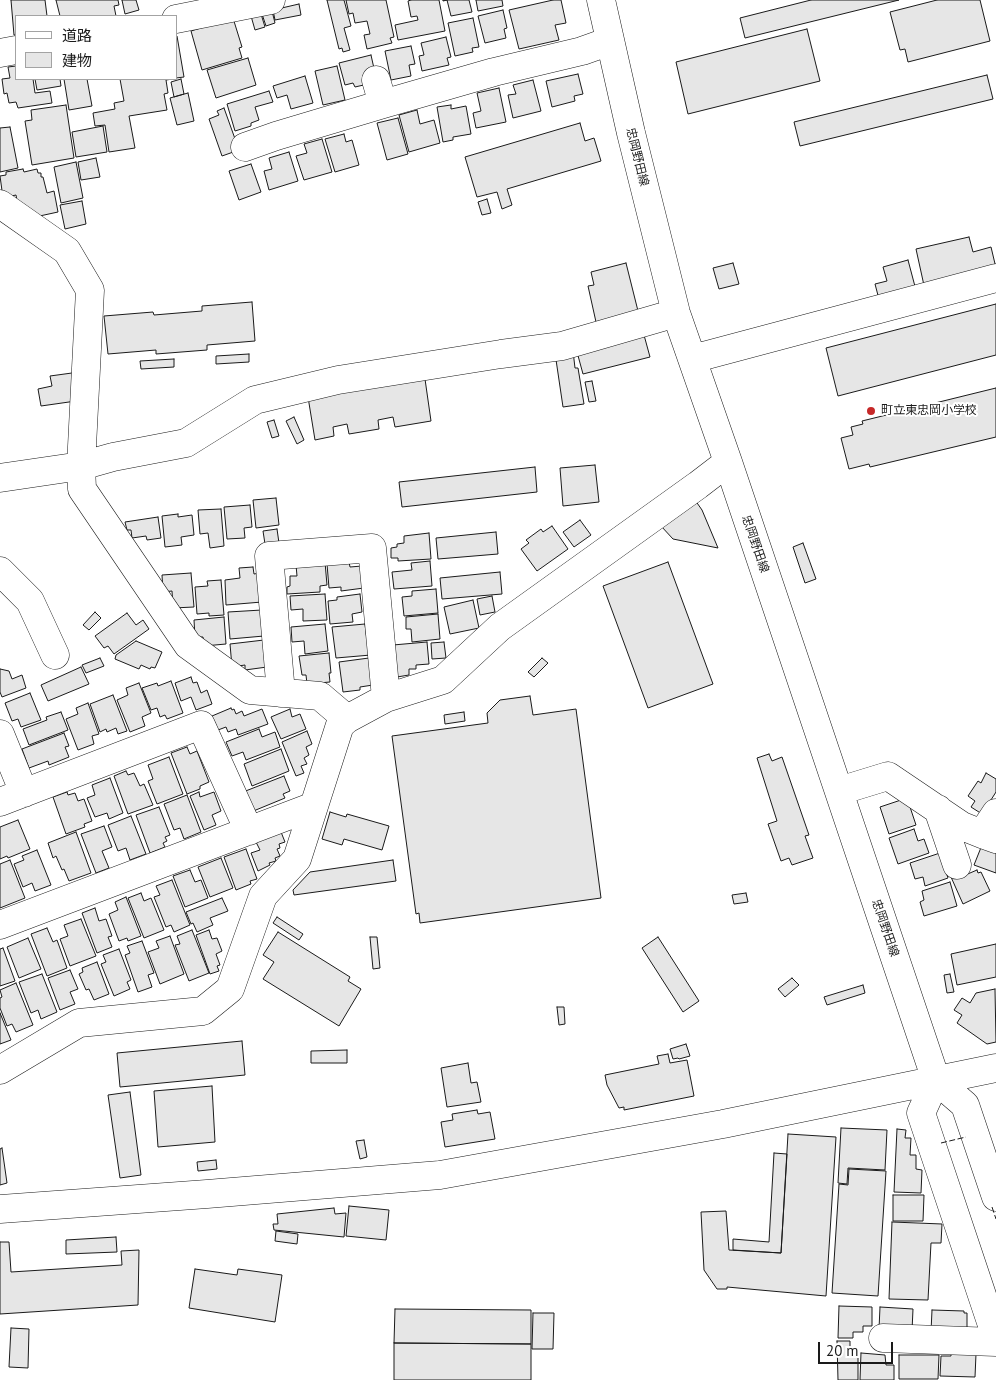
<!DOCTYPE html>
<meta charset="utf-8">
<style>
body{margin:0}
#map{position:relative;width:996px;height:1380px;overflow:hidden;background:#fff;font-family:"PT Sans","Noto Sans JP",sans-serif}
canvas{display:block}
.legend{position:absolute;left:15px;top:15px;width:162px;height:65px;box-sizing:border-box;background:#fff;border:1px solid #a3a3a3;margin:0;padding:6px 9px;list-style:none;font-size:15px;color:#1a1a1a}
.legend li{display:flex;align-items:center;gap:10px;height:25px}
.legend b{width:25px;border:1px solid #a3a3a3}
.scale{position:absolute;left:818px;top:1342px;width:75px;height:22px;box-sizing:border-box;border:2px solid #1a1a1a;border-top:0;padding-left:6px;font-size:15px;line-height:18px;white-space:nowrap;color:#1a1a1a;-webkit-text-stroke:4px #fff;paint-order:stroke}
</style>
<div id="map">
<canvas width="996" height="1380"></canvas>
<ul class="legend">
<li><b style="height:6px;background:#fff"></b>道路</li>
<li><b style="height:14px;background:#e6e6e6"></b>建物</li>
</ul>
<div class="scale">20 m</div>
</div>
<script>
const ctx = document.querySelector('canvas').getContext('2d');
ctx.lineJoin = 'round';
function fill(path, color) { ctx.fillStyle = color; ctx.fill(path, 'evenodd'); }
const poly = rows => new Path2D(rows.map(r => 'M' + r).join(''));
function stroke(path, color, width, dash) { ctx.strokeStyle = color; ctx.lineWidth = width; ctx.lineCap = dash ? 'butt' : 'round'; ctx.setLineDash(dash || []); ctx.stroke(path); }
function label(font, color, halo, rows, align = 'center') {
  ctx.font = font + ' "PT Sans","Noto Sans JP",sans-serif'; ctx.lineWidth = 4; ctx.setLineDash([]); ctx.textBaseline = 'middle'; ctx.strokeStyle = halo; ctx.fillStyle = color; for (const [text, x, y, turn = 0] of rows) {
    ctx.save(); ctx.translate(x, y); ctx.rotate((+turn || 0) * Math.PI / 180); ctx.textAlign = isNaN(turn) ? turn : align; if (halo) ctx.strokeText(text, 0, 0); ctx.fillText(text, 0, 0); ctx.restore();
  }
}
const building = poly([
 [11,0,45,0,47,16,16,16,16,35,14,35,11,0],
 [56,0,118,0,119,5,114,6,116,16,60,16,56,0],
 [122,0,136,0,139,10,125,14,122,0],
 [327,0,344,0,351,26,344,28,350,50,343,52,342,48,339,49,327,0],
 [346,0,386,0,394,37,390,38,392,43,367,49,364,35,370,34,367,21,355,23,353,13,349,14,346,0],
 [411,0,439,0,445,31,398,40,395,25,418,20,417,16,411,17,408,1,411,0],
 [443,0,469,0,472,12,451,16,447,0,443,1,443,0],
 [476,0,502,0,503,6,478,11,476,0],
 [553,0,561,0,566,23,555,25,559,40,519,49,509,10,553,0],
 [811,0,899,0,745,38,740,18,811,0],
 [937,0,980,0,990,41,908,62,905,49,900,50,890,12,937,0],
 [299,4,301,15,275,20,273,10,299,4],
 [503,10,507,28,504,29,506,38,485,43,478,16,503,10],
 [272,11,275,23,266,26,262,14,272,11],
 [261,14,265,27,255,30,251,16,261,14],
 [233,18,242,47,239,48,242,58,202,70,191,31,233,18],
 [473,18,479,47,472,48,473,52,455,56,448,23,473,18],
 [807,29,820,81,688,114,676,62,807,29],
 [176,36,177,36,184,77,176,78,176,36],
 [446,37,451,57,447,58,449,65,422,71,419,56,424,55,421,43,446,37],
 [411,46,415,64,409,65,411,76,391,80,385,51,411,46],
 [371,55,375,73,368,84,355,87,353,83,345,85,339,63,371,55],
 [248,58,256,85,216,98,207,70,248,58],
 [16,66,16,79,33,79,35,93,50,91,52,103,18,108,16,102,9,103,7,93,4,94,2,79,10,78,8,67,16,66],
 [337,66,345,100,323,105,315,71,337,66],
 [578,74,583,94,574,96,575,101,552,107,546,81,578,74],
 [987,75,993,99,800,146,794,122,987,75],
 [305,76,313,103,291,109,287,95,277,98,273,86,305,76],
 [35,79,60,79,61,86,37,90,35,79],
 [64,79,87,79,92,106,69,110,64,79],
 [120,79,173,79,166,80,168,93,164,94,167,110,129,116,135,148,109,152,105,125,95,126,93,113,115,109,114,103,124,101,120,79],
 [181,79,184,94,174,97,171,82,181,79],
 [533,80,541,111,513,118,508,95,516,94,513,85,533,80],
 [499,88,506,122,476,128,473,113,481,111,477,93,499,88],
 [269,91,273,102,255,107,259,120,251,123,251,126,235,131,227,104,269,91],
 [188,93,194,121,177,125,170,98,188,93],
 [66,105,74,158,32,165,25,121,32,120,31,110,66,105],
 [451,105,451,109,466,106,471,134,453,137,453,140,443,142,437,107,451,105],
 [224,108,239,150,222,156,209,119,219,115,217,111,224,108],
 [417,110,420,124,434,120,440,143,409,152,399,115,417,110],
 [398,118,408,154,387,160,377,123,398,118],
 [580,123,585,141,594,138,601,161,507,189,512,205,502,209,497,192,477,197,465,157,580,123],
 [103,126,107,152,76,157,72,132,103,126],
 [10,127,18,168,0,172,0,128,10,127],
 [344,134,346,142,352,140,359,165,335,172,325,139,344,134],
 [322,139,332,172,304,180,296,156,307,153,304,144,322,139],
 [289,152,298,181,269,190,264,171,272,169,269,158,289,152],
 [96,158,100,177,81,180,78,162,96,158],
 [76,162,83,198,61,203,54,167,76,162],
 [251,164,261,192,239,200,229,171,251,164],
 [23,169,24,172,37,169,38,173,41,173,41,177,43,177,47,193,54,191,58,212,35,217,19,212,16,195,3,198,0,176,6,175,6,172,23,169],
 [487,199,491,213,482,215,478,202,487,199],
 [82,201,86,224,65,229,60,205,82,201],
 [969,237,973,252,991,247,996,268,925,290,916,249,969,237],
 [908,260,917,294,880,303,875,284,887,281,883,267,908,260],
 [626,263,638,311,596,322,588,286,594,285,591,272,626,263],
 [733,263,739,284,719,289,713,268,733,263],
 [252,302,255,341,207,345,207,350,156,354,156,350,108,354,104,316,153,312,154,315,202,311,202,306,252,302],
 [996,304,996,355,838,396,826,348,996,304],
 [644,335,650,357,583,374,577,352,644,335],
 [573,351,575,368,578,368,584,404,563,407,555,353,573,351],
 [249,354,249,362,216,364,216,356,249,354],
 [174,359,174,367,141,369,140,361,174,359],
 [72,373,76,401,41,406,38,389,52,386,50,376,72,373],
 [425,379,431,421,395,427,393,417,378,420,379,429,349,434,347,424,333,427,334,436,315,440,308,397,425,379],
 [592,381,596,401,589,402,585,382,592,381],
 [996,388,996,437,870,467,869,464,849,469,841,438,853,435,851,427,863,424,862,421,996,388],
 [294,417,304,440,297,444,286,421,294,417],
 [274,420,279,436,272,438,267,422,274,420],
 [595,465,599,502,563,506,560,468,595,465],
 [535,467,537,492,402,507,399,482,535,467],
 [276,498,279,525,256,528,253,500,276,498],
 [695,500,702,510,718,548,673,539,661,526,695,500],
 [250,505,252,527,244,528,245,538,227,539,224,507,250,505],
 [221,509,224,546,210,548,208,533,200,534,198,510,221,509],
 [178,514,178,517,192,515,194,535,181,537,182,545,165,547,162,516,178,514],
 [158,517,161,538,147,540,146,536,132,538,131,530,127,530,125,522,158,517],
 [580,520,591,535,574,547,563,532,580,520],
 [552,526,568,549,537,571,521,549,529,543,526,540,541,529,543,532,552,526],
 [277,529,279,543,265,544,263,531,277,529],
 [496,532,498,554,438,559,436,538,496,532],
 [429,533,431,559,398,561,398,558,391,558,391,548,397,547,397,544,404,543,404,536,429,533],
 [803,543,816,579,805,583,793,547,803,543],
 [430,561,432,586,394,589,392,572,412,570,411,563,430,561],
 [325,562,327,585,320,586,320,592,287,594,287,587,290,586,290,576,297,576,296,565,325,562],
 [349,562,350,567,362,566,364,588,341,591,341,587,329,588,327,564,349,562],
 [668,562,713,684,648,708,603,586,668,562],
 [253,567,254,574,260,573,262,602,226,605,225,580,240,578,239,568,253,567],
 [500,572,502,594,442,599,440,578,500,572],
 [191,573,194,607,173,608,172,591,163,592,162,575,191,573],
 [221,580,224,615,209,616,209,613,197,614,195,587,208,586,207,581,221,580],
 [436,589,438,613,404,616,402,597,412,596,412,591,436,589],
 [325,594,327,620,303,621,303,609,291,610,290,596,325,594],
 [360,594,362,612,352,614,353,622,330,624,328,601,337,600,337,597,360,594],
 [492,596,495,612,480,615,477,599,492,596],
 [473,600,479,628,450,634,444,607,473,600],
 [262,610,264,636,230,639,228,612,262,610],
 [95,612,101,618,89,630,83,625,95,612],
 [127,613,136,625,143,620,149,629,114,654,108,646,104,648,95,636,127,613],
 [438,614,440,639,412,642,411,629,406,629,406,617,438,614],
 [224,617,226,644,204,646,203,637,195,637,194,620,224,617],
 [325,624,328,651,305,654,304,641,292,642,291,627,325,624],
 [365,624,367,640,369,640,371,655,336,658,332,627,365,624],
 [264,640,267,667,245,670,245,665,232,667,230,644,264,640],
 [136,641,162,652,155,668,151,667,150,669,141,665,139,669,115,659,116,655,136,641],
 [427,642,429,664,416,665,416,669,409,669,409,675,397,677,393,645,427,642],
 [444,642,446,658,432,659,431,643,444,642],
 [329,653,331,673,329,673,330,682,307,684,306,675,302,675,299,656,329,653],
 [100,658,104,666,86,673,82,665,100,658],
 [369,658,373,685,360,687,360,690,343,692,339,662,369,658],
 [542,658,548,663,534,677,528,672,542,658],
 [81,667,89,684,48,701,41,685,81,667],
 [0,669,9,671,12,679,22,675,26,688,2,697,0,692,0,669],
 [191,677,193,683,197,682,201,693,207,690,212,704,196,710,191,697,181,701,175,683,191,677],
 [171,681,183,713,167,719,165,715,160,717,157,708,151,710,142,688,157,683,158,686,171,681],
 [139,683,151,713,142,717,145,726,130,732,117,700,128,695,126,688,139,683],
 [30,693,41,720,21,727,18,719,12,721,5,703,30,693],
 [113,695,127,731,118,734,116,728,107,732,106,729,100,732,90,704,113,695],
 [530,696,533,715,576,709,601,898,420,923,419,913,416,914,392,736,488,723,487,713,500,700,530,696],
 [88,703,99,734,92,736,94,744,78,750,66,719,78,714,76,708,88,703],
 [231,708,232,710,234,709,236,714,242,711,244,716,262,709,268,724,238,735,236,729,228,732,226,727,218,730,212,716,231,708],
 [290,709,292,717,300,714,306,729,281,739,271,717,290,709],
 [61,712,68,730,29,745,23,729,47,720,46,717,61,712],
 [464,712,465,721,445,724,444,715,464,712],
 [259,729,262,737,275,732,280,747,246,760,243,752,232,756,226,742,259,729],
 [307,731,312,744,306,747,309,755,304,758,307,764,301,766,304,773,296,776,282,742,307,731],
 [64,733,69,746,65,747,69,757,49,765,48,761,29,768,22,749,64,733],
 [187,747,190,754,197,751,209,782,200,786,200,789,187,794,171,753,187,747],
 [281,749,289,771,252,786,244,764,281,749],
 [769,754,772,761,782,757,809,835,805,836,813,858,792,865,789,858,781,861,768,824,777,821,757,758,769,754],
 [169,757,183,794,157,804,148,781,153,779,148,765,169,757],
 [126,771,128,775,134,773,140,786,144,784,153,805,128,814,114,776,126,771],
 [986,773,996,779,996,792,982,814,971,807,975,801,968,796,978,781,981,783,986,773],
 [284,776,290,791,283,794,285,798,251,812,243,792,284,776],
 [110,778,123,813,109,819,107,813,95,817,87,798,95,795,92,785,110,778],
 [67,792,68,795,75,793,78,801,84,799,92,821,84,824,85,827,66,834,53,797,67,792],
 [199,792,200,797,214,792,221,811,212,815,216,825,204,830,190,796,199,792],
 [187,795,201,832,184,839,180,828,174,830,164,804,187,795],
 [907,798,916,825,889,834,880,807,907,798],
 [159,807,170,835,165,837,167,841,163,843,165,847,150,853,136,815,159,807],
 [330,812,346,817,347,814,389,826,382,850,344,839,342,845,322,839,330,812],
 [131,816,146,854,130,860,126,848,118,851,108,825,131,816],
 [18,820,30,849,8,858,7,856,0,859,0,827,18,820],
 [104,826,112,847,102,851,109,868,96,873,81,834,104,826],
 [914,829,918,841,924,839,929,853,898,864,889,838,914,829],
 [76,832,91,873,69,881,64,869,62,870,56,856,53,858,48,843,76,832],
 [281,832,285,842,279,844,280,848,277,849,280,856,275,858,276,861,269,863,270,865,258,871,251,853,260,850,256,842,281,832],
 [982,845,996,850,996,873,974,865,982,845],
 [246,849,257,879,250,881,251,884,236,890,224,857,246,849],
 [37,850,51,885,35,891,32,883,23,887,14,864,24,860,22,856,37,850],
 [940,853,948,878,925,886,923,877,915,879,910,863,940,853],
 [221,858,233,888,210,897,198,867,221,858],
 [10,860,25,898,0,908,0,864,10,860],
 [393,860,396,881,294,895,293,890,310,872,393,860],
 [190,870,195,882,201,880,208,898,185,907,173,876,190,870],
 [977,870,978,873,981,872,990,891,963,904,951,877,961,873,963,876,977,870],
 [172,880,190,925,174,932,171,925,166,927,154,897,160,895,156,886,172,880],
 [950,882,957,906,924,916,920,902,924,900,922,891,950,882],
 [141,893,144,901,151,898,164,930,144,938,128,898,141,893],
 [746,893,748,902,734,904,732,895,746,893],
 [126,897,141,936,128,941,127,938,119,941,109,914,118,910,115,902,126,897],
 [222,898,228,911,210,918,213,925,197,932,193,923,191,924,186,912,222,898],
 [95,908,99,921,106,919,112,936,108,937,112,947,97,953,82,913,95,908],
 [277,917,303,934,299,940,273,923,277,917],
 [81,919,96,956,70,966,60,939,68,936,64,925,81,919],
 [47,928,53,942,57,940,67,968,47,976,31,934,47,928],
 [192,930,209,973,189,981,175,945,180,944,177,936,192,930],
 [209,930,212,939,217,938,222,951,216,954,220,965,217,966,219,971,210,974,196,935,209,930],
 [278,932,350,977,348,981,361,989,339,1026,263,979,274,962,263,955,278,932],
 [170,936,184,974,160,984,148,952,159,948,156,941,170,936],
 [370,937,377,937,380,968,373,969,370,937],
 [658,937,699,1001,683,1012,642,948,658,937],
 [28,938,41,969,19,978,7,947,28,938],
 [142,941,154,973,148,975,152,987,138,992,125,955,130,953,127,946,142,941],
 [996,944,996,977,957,985,951,954,996,944],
 [3,948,15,981,0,986,0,949,3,948],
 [119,949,131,980,127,982,130,989,114,996,101,964,106,962,103,955,119,949],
 [97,962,109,994,94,1000,89,989,86,990,79,974,83,972,82,968,97,962],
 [70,970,78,989,70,992,75,1004,60,1010,48,978,70,970],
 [42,974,57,1012,41,1019,38,1010,31,1013,19,982,42,974],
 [950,974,954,992,947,993,944,975,950,974],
 [792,978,799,985,785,997,778,989,792,978],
 [16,983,33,1025,16,1032,12,1024,7,1026,0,1008,0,998,2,997,0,990,16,983],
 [863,985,865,993,827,1005,824,997,863,985],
 [995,989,996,1042,987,1044,957,1023,962,1015,954,1010,962,998,970,1003,976,993,995,989],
 [557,1007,564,1007,565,1024,559,1025,557,1007],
 [0,1013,11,1040,0,1044,0,1013],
 [242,1041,245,1075,120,1087,117,1053,242,1041],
 [686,1044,690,1056,679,1059,678,1058,673,1059,670,1049,686,1044],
 [347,1050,347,1063,311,1063,311,1051,347,1050],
 [668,1054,670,1063,687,1060,694,1096,624,1110,624,1107,619,1108,607,1085,605,1075,659,1064,657,1056,668,1054],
 [468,1063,471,1083,477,1082,481,1102,447,1107,441,1068,468,1063],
 [212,1086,215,1142,158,1147,154,1091,212,1086],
 [130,1092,141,1175,120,1178,108,1095,130,1092],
 [477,1110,478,1114,490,1112,495,1139,445,1147,441,1122,453,1120,452,1114,477,1110],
 [841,1128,887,1130,885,1170,848,1168,847,1184,838,1183,841,1128],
 [897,1129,906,1130,905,1138,911,1138,910,1155,916,1155,916,1169,922,1170,921,1193,894,1192,897,1129],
 [788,1134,836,1137,826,1296,727,1287,727,1289,717,1289,704,1270,701,1212,726,1211,729,1250,781,1253,788,1134],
 [364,1140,367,1157,360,1159,356,1141,364,1140],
 [2,1148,7,1183,0,1185,0,1149,2,1148],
 [774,1153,787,1154,781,1253,733,1250,733,1239,769,1242,774,1153],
 [216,1160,217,1169,198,1171,197,1162,216,1160],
 [849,1169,886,1171,878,1296,832,1293,839,1184,848,1185,849,1169],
 [893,1195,924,1195,923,1221,893,1221,893,1195],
 [349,1206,389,1210,386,1240,346,1236,349,1206],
 [334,1208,335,1214,346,1213,344,1237,274,1230,273,1224,278,1224,277,1214,334,1208],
 [892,1222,942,1224,941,1243,931,1243,928,1300,889,1299,892,1222],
 [276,1231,298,1234,297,1244,275,1241,276,1231],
 [116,1237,117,1252,66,1254,66,1240,116,1237],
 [0,1242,9,1242,11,1272,122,1265,121,1251,139,1250,138,1305,0,1314,0,1242],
 [195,1269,237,1275,238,1269,282,1275,275,1322,189,1308,195,1269],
 [839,1306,872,1307,872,1326,863,1326,863,1332,853,1332,853,1338,838,1338,839,1306],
 [880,1307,913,1309,912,1331,879,1329,880,1307],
 [395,1309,531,1310,531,1344,394,1343,395,1309],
 [932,1310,964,1311,964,1313,967,1313,967,1329,931,1332,932,1310],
 [533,1313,554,1313,553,1349,532,1349,533,1313],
 [11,1328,29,1329,28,1368,9,1367,11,1328],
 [837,1341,850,1341,850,1354,858,1354,858,1380,838,1380,837,1341],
 [394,1343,531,1344,531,1380,394,1380,394,1343],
 [861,1353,885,1355,886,1365,894,1365,894,1380,860,1380,861,1353],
 [951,1353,976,1354,975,1377,940,1376,941,1356,951,1356,951,1353],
 [899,1355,939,1355,938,1379,899,1379,899,1355]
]);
fill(building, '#e6e6e6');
stroke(building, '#1a1a1a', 1);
const minor = poly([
 [601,0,631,133,676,313,728,462,936,1080],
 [376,80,383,104],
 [245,147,276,136,383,104,494,72,582,51,610,41],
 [0,204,67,251,90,290,81,466,82,489,188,645,250,690,320,696,347,719],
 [692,359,996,278],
 [0,478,81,466,113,457,186,443,255,400,338,380,501,354,562,346,676,313],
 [0,571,30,601,55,655],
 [281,693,269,556,372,548,386,698],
 [0,734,24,793],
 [839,791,888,776,962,826,982,834],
 [0,802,201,725,249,831],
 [938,809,957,865],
 [996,813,982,834,996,839],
 [0,925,314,806],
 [0,1070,79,1023,203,1011,230,989,263,896,297,859,340,725,347,719,386,698,443,680,500,627,698,485,728,462],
 [936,1080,921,1113,996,1337],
 [936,1080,965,1105,996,1197],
 [0,1209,207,1194,440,1175,723,1124,996,1068],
 [883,1338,996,1342]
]);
const major = poly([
 [176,19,271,0],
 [0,53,16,50]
]);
stroke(minor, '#1a1a1a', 29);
stroke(major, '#1a1a1a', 29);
stroke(minor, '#fff', 28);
stroke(major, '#fff', 28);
stroke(poly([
 [941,1143,966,1137],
 [992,1207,996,1219]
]), '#1a1a1a', 1, [6, 2.5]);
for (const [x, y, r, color] of [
 [871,411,5,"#c62828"]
]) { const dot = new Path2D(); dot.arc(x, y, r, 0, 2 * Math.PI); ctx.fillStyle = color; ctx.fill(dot); stroke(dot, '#fff', 2); }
label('12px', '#1a1a1a', '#fff', [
 ["忠岡野田線",637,157,76],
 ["忠岡野田線",755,544,71],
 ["忠岡野田線",885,928,71]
]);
label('12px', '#1a1a1a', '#fff', [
 ["町立東忠岡小学校",881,411]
], 'left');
</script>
